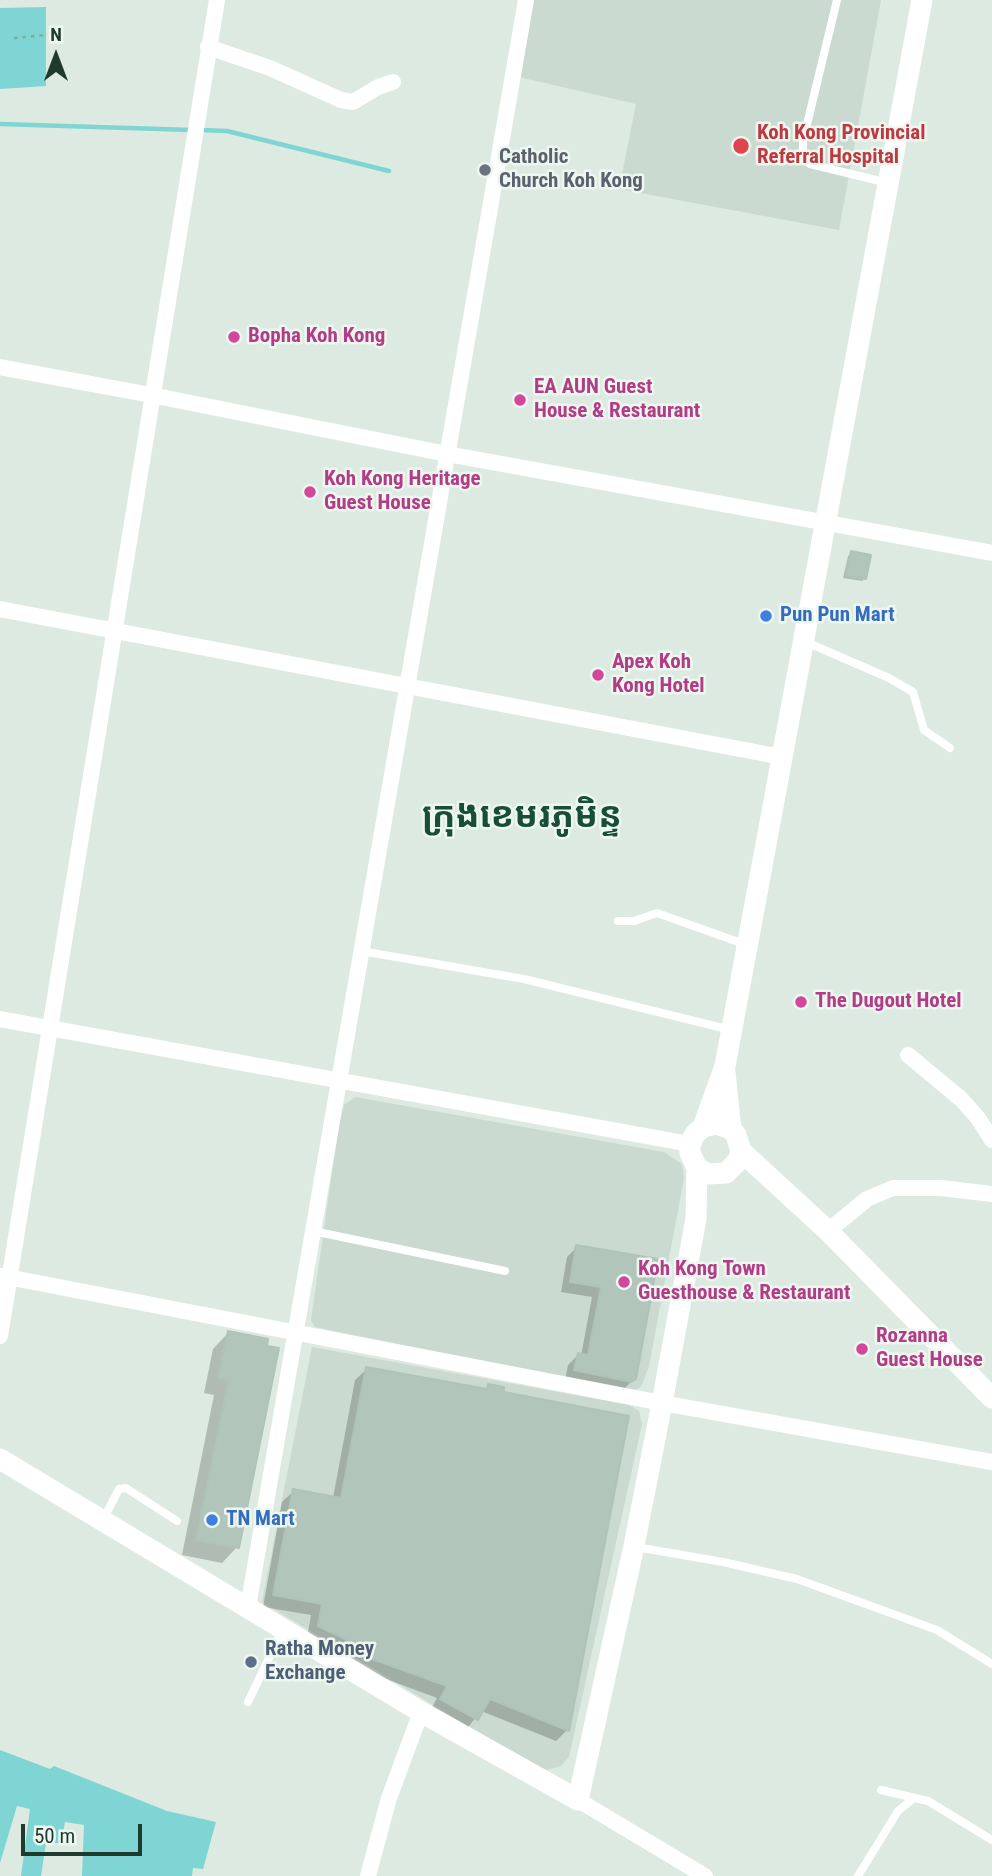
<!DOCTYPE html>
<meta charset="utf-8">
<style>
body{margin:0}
#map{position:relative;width:992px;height:1876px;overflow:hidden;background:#dceae1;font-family:"Roboto Condensed",sans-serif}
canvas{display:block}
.north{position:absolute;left:21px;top:21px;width:70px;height:70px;-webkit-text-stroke:5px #edf7f0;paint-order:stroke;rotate:0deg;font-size:19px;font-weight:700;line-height:28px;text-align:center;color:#1d3a2d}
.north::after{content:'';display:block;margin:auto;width:24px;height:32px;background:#1d3a2d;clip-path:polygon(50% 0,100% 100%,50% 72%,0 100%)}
.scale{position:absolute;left:21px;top:1824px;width:121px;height:32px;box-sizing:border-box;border:4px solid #1d3a2d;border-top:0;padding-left:9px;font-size:21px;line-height:24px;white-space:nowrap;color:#1d3a2d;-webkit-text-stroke:5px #edf7f0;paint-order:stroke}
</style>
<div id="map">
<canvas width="992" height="1876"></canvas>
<div class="north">N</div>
<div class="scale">50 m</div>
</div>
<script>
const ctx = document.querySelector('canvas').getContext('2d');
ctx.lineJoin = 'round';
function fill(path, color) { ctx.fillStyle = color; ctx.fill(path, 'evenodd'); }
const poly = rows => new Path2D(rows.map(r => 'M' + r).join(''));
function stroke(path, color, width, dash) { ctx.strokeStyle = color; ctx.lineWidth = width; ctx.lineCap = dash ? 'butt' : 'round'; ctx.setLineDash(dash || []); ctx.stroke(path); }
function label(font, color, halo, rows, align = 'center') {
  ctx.font = font + ' "Roboto Condensed","Noto Sans Khmer",sans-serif'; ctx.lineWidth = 5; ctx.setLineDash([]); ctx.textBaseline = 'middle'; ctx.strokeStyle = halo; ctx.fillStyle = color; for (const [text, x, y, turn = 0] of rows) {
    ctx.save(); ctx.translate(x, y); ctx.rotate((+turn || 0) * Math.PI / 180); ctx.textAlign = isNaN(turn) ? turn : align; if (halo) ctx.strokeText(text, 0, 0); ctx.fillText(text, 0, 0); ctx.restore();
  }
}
fill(poly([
 [533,0,881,0,839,230,619,189,636,104,519,77],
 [355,1097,664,1152,682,1164,684,1178,649,1366,642,1385,633,1392,315,1327,311,1320,339,1123,344,1105],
 [312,1347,629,1405,639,1411,642,1424,569,1757,561,1766,547,1770,533,1765,262,1602]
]), '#cadad0');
fill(poly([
 [46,7,46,86,0,89,0,8],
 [0,1750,50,1769,54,1766,167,1811,216,1822,203,1869,193,1868,192,1876,82,1876,84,1825,65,1822,61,1843,46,1843,41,1876,21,1876,30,1809,17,1806,0,1863]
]), '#7ed5d3');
fill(poly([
 [851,553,865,578,862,581,843,578,848,556],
 [577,1247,656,1260,635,1378,624,1389,565,1380,568,1365,578,1355,581,1356,592,1297,561,1292,567,1257],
 [228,1333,237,1547,222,1563,182,1555,214,1395,204,1393,213,1349],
 [367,1369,485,1390,489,1386,567,1730,556,1741,481,1711,465,1731,430,1711,437,1698,354,1667,307,1638,311,1615,263,1607,282,1502,294,1491,333,1498,355,1380]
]), '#0003');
stroke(poly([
 [0,124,192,130],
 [200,130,227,131,389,171]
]), '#7ed5d3', 4.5);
const building = poly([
 [851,551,871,555,866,579,846,575,851,551],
 [576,1245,658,1259,636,1379,631,1382,574,1370,578,1353,588,1355,601,1287,570,1282,576,1245],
 [228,1331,268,1339,267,1346,279,1348,239,1548,196,1540,229,1380,218,1378,228,1331],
 [366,1367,487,1389,488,1384,504,1387,504,1392,629,1416,569,1731,490,1699,478,1720,440,1699,447,1686,364,1656,368,1650,318,1626,322,1604,273,1595,293,1489,341,1498,366,1367]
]);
fill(building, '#b2c5ba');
stroke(building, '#aec4b7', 2);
stroke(poly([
 [14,38,46,35]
]), '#7ab196', 2.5, [3.5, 5]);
stroke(poly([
 [837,0,803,141,803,155,810,164,888,183],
 [806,642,889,678,913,692,924,730,950,748],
 [618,921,634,921,657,913,747,945],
 [361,951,524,979,731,1030],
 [313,1231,505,1271],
 [103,1520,119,1489,126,1488,177,1521],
 [636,1547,723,1562,797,1579,937,1630,992,1664],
 [248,1702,283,1629],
 [881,1790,928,1801,992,1840],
 [858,1876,898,1811,914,1798]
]), '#fff', 8);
stroke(poly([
 [208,47,270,68,341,100,353,102,378,87,393,82],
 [0,367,151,395,447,454,992,553],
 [0,609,782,757],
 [0,1019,690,1144],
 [908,1055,961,1099,978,1118,992,1140],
 [828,1231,867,1199,893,1188,941,1188,992,1194],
 [2,1276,662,1403,992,1462],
 [0,1336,217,0],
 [248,1607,526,0],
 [578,1800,705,1876],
 [368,1876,389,1798,421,1712]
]), '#fff', 16);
stroke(poly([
 [725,1072,731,1129],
 [703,1127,717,1124,731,1129,736,1135,741,1151,738,1161,726,1173,708,1174,697,1168,690,1153,690,1144,695,1134,703,1127,725,1066,922,0],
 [741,1151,828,1231,992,1398],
 [0,1459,421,1712,578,1800,634,1546,662,1403,696,1219,697,1168]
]), '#fff', 21);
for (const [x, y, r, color] of [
 [741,146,9,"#e0444e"],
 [485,170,7,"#6b7280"],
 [234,337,7,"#d1479c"],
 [520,400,7,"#d1479c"],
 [310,492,7,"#d1479c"],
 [766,616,7,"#3f7fe0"],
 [598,675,7,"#d1479c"],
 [801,1002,7,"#d1479c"],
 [624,1282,7,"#d1479c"],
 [862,1349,7,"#d1479c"],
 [212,1520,7,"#3f7fe0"],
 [251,1662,7,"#5c6f8a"]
]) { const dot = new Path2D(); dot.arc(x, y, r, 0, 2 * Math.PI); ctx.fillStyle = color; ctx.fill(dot); stroke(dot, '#edf7f0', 2.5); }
label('bold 21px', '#be3a42', '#edf7f0', [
 ["Koh Kong Provincial",757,134],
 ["Referral Hospital",757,158]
], 'left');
label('bold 21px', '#5b616d', '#edf7f0', [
 ["Catholic",499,158],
 ["Church Koh Kong",499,182]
], 'left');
label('bold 21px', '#b23c85', '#edf7f0', [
 ["Bopha Koh Kong",248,337],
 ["EA AUN Guest",534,388],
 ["House & Restaurant",534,412],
 ["Koh Kong Heritage",324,480],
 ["Guest House",324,504],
 ["Apex Koh",612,663],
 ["Kong Hotel",612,687],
 ["The Dugout Hotel",815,1002],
 ["Koh Kong Town",638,1270],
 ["Guesthouse & Restaurant",638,1294],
 ["Rozanna",876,1337],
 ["Guest House",876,1361]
], 'left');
label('bold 21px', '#366cbe', '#edf7f0', [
 ["Pun Pun Mart",780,616],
 ["TN Mart",226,1520]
], 'left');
label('bold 21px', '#4e5e75', '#edf7f0', [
 ["Ratha Money",265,1650],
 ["Exchange",265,1674]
], 'left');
label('bold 35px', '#184d37', '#edf7f0', [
 ["ក្រុងខេមរភូមិន្ទ",522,818]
]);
</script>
